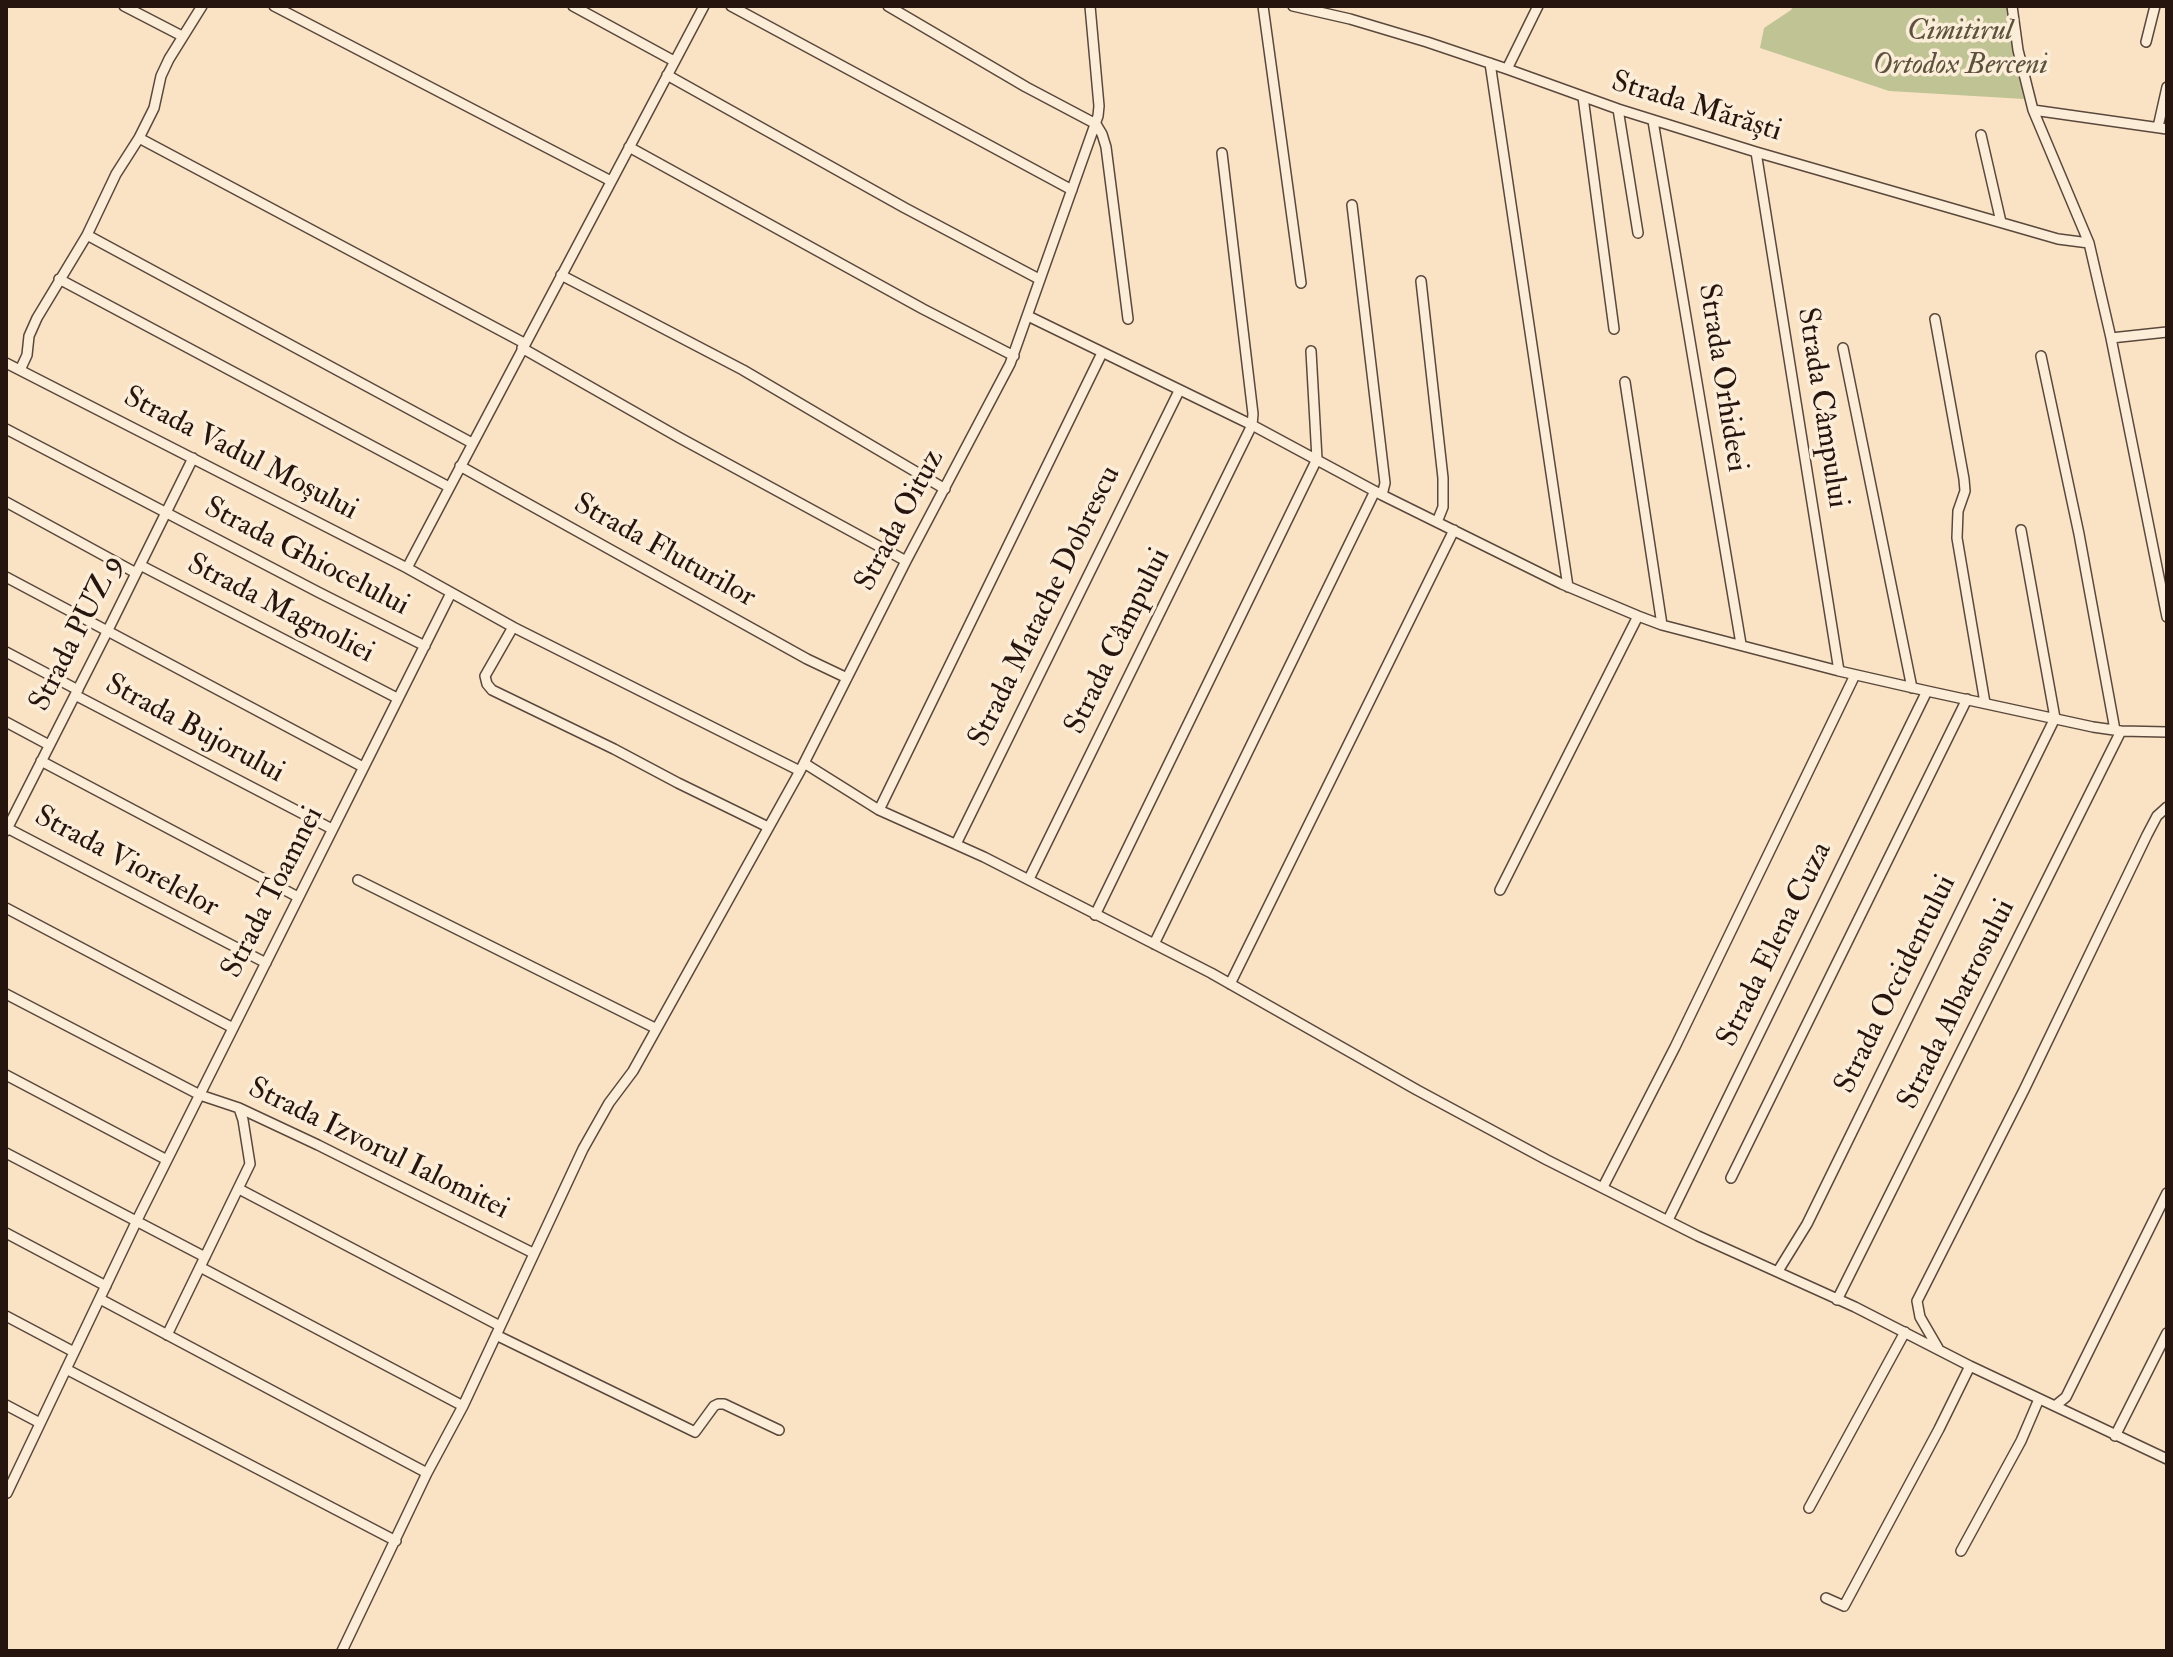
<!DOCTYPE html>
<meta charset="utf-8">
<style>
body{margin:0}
#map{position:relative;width:2173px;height:1657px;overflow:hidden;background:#fae3c5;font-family:"IM FELL Double Pica",serif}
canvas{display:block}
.frame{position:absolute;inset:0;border:8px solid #26140e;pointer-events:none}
</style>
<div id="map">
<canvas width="2173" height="1657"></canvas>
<div class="frame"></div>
</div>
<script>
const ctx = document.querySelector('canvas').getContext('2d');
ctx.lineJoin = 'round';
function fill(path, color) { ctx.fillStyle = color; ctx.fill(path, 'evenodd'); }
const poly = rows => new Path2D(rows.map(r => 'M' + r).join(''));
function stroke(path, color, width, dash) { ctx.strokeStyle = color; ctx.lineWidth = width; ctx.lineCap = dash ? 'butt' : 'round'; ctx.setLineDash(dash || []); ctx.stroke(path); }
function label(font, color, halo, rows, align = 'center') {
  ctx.font = font + ' "IM FELL Double Pica",serif'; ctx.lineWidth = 7; ctx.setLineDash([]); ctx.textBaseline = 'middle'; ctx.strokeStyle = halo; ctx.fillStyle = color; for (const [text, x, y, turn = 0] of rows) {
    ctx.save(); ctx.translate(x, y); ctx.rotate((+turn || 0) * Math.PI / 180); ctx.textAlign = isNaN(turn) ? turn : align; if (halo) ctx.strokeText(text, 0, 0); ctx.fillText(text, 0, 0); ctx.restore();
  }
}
fill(poly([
 [1793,6,2007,6,2024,99,1889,91,1760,48,1764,28,1791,10]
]), '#c0c394');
const street = poly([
 [124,6,182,36],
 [274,6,611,181],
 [573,6,674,61],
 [731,6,1072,190],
 [888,6,1026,87,1096,124,1102,134,1106,147,1128,319],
 [1263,6,1301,283],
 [1293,6,1350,19,1427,42,1507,69,1618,109,1756,152,2058,239,2089,243],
 [2012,6,2018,50,2033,110,2089,243,2111,338,2167,617],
 [2146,42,2155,6],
 [1490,63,1568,587],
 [1507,69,1538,6],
 [667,75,905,208,1039,279],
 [1583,97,1614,329],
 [1618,109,1638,233],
 [2033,110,2167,129],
 [1653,121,1741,644],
 [2158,127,2167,87],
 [1981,135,2001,222],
 [139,138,524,343],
 [629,147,923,309,1014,356],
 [1756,152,1839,671],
 [1352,205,1385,483,1382,495],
 [87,235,472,443],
 [561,275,743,370,945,489],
 [59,279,449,487],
 [1421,281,1443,478,1443,507,1437,522],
 [1028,316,1252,425,1382,495,1562,584,1638,616,1662,625,1839,671,1927,691,2093,727,2121,731,2167,732],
 [1935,319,1964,479,1965,491,1958,511,1957,538,1985,703],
 [2111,338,2167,332],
 [522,348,680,438,906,561],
 [1843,348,1912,688],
 [2041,356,2079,534,2115,730],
 [6,363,407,568,513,627,800,771],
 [20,370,27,355,29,336,37,318,87,235,116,174,139,138,154,108,161,76,169,59,202,6],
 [1625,382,1662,625],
 [6,429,318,592,425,646],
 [460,466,807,659,847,678],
 [6,502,136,573],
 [140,565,397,698],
 [407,568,704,6],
 [6,577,363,767],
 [513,627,485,676,487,684,492,690,614,749,678,783,768,827],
 [6,652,78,690],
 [75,695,332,829],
 [6,722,49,745],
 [41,761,298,897],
 [804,763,879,810,984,857,1211,973,1417,1090,1547,1160,1698,1236,1855,1307,1970,1366,2167,1459],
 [879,810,1102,353],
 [7,828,266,963],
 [6,831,107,632,193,458],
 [956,844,1179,391],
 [1029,879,1252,425,1253,414,1222,153],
 [358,880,655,1028],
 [1500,890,1638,616],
 [6,908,233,1028],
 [1095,915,1317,459,1311,351],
 [1154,944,1375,491],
 [1230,984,1454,530],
 [6,994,200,1095,239,1108,318,1145,533,1253],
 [6,1075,167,1160],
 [6,1153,205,1257],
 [1731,1178,1967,699],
 [1603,1187,1675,1047,1855,675],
 [239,1189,500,1326],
 [1668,1220,1927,691],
 [6,1233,106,1286],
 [200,1267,463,1406],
 [1778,1271,1807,1224,2055,718,2021,530],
 [100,1299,427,1473],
 [1837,1300,2121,731],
 [6,1316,74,1352],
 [167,1335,250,1164,243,1120,239,1108],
 [496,1335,695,1432,714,1406,718,1404,724,1404,779,1430],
 [1938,1348,1920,1317,1917,1301,2024,1090,2147,835,2157,816,2167,807],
 [66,1369,396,1541],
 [6,1405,40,1423],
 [2055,1406,2066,1397,2167,1193],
 [2115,1436,2167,1333],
 [7,1493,140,1214,451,593],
 [1809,1508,1905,1332],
 [1961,1551,2021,1441,2039,1399],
 [1826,1598,1844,1606,1939,1429,1970,1366],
 [342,1651,427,1473,463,1406,583,1149,609,1103,633,1071,800,771,906,561,1010,364,1098,116,1099,106,1090,6]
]);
stroke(street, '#5b483c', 12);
stroke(street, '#fcedd9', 9);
label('italic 30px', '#5c513d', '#fcedd9', [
 ["Cimitirul",1960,33],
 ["Ortodox Berceni",1960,67]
]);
label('30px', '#26140e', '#fcedd9', [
 ["Strada Mărăști",1696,108,17],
 ["Strada Orhideei",1721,378,81],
 ["Strada Câmpului",1821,408,81],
 ["Strada Vadul Moșului",240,455,27],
 ["Strada Oituz",901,521,-62],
 ["Strada Fluturilor",664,552,29],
 ["Strada Ghiocelului",306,558,27],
 ["Strada Matache Dobrescu",1046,607,-64],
 ["Strada Magnoliei",280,610,27],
 ["Strada PUZ 9",78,634,-63],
 ["Strada Câmpului",1119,642,-64],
 ["Strada Bujorului",194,730,28],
 ["Strada Viorelelor",126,863,28],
 ["Strada Toamnei",274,893,-63],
 ["Strada Elena Cuza",1776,945,-64],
 ["Strada Occidentului",1897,985,-64],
 ["Strada Albatrosului",1958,1005,-64],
 ["Strada Izvorul Ialomitei",378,1150,26]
]);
</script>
